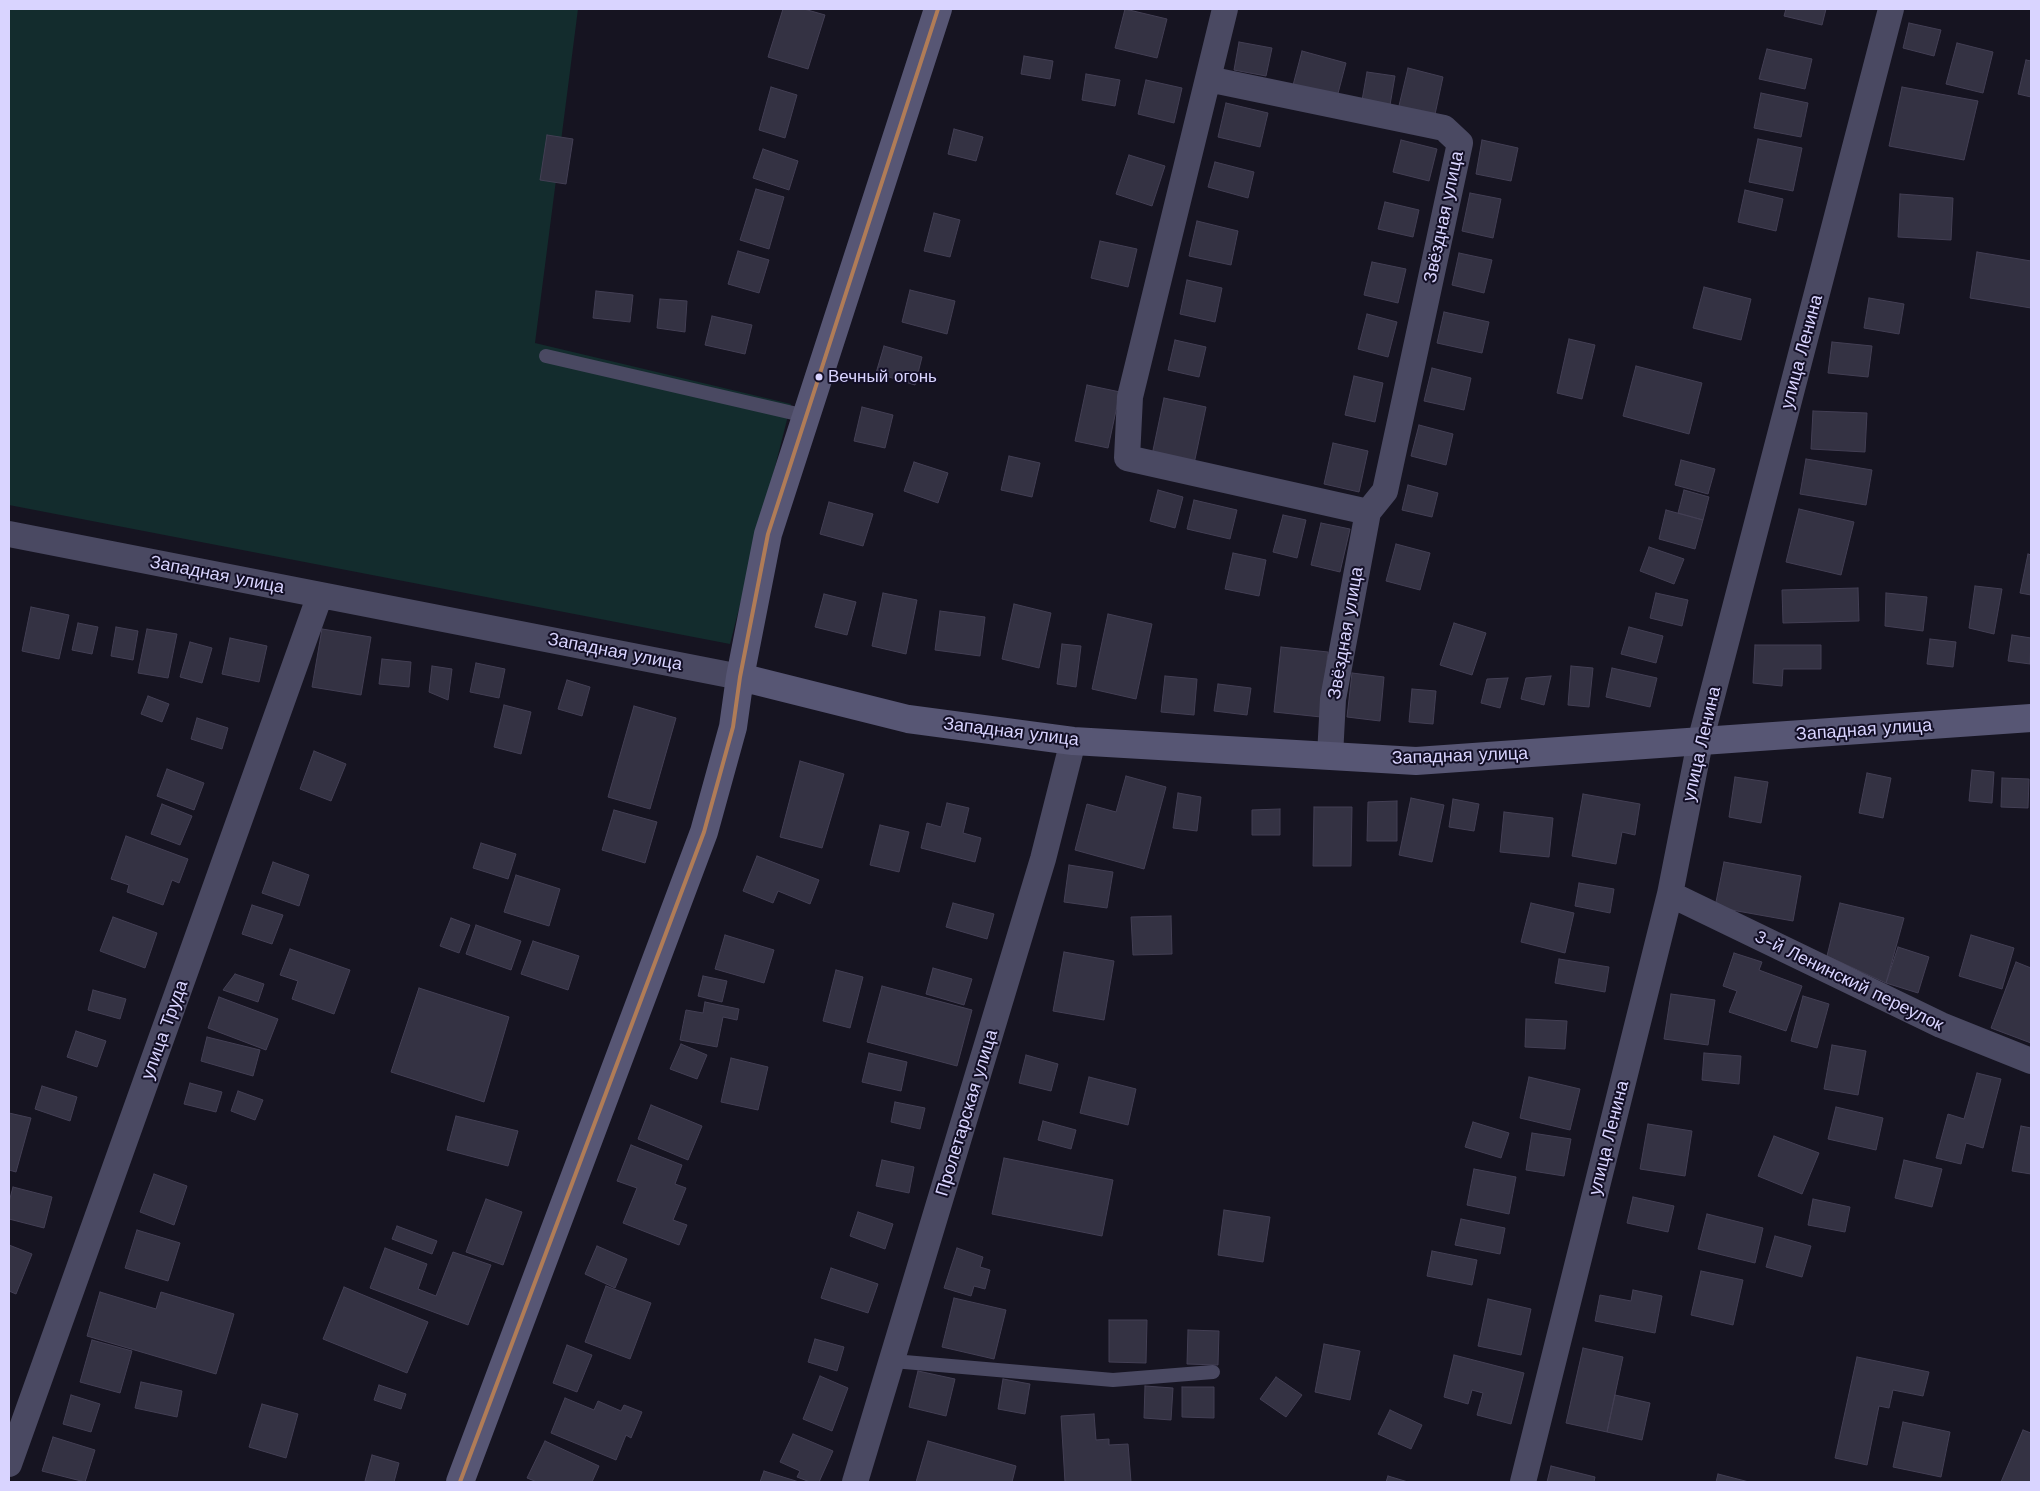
<!DOCTYPE html>
<meta charset="utf-8">
<style>
body{margin:0}
#map{position:relative;width:2040px;height:1491px;overflow:hidden;background:#161421;font-family:"Work Sans",sans-serif}
canvas{display:block}
.frame{position:absolute;inset:0;border:10px solid #d9d4ff;pointer-events:none}
</style>
<div id="map">
<canvas width="2040" height="1491"></canvas>
<div class="frame"></div>
</div>
<script>
const ctx = document.querySelector('canvas').getContext('2d');
ctx.lineJoin = 'round';
function fill(path, color) { ctx.fillStyle = color; ctx.fill(path, 'evenodd'); }
const poly = rows => new Path2D(rows.map(r => 'M' + r).join(''));
function stroke(path, color, width, dash) { ctx.strokeStyle = color; ctx.lineWidth = width; ctx.lineCap = dash ? 'butt' : 'round'; ctx.setLineDash(dash || []); ctx.stroke(path); }
function label(font, color, halo, rows, align = 'center') {
  ctx.font = font + ' "Work Sans",sans-serif'; ctx.lineWidth = 4; ctx.setLineDash([]); ctx.textBaseline = 'middle'; ctx.strokeStyle = halo; ctx.fillStyle = color; for (const [text, x, y, turn = 0] of rows) {
    ctx.save(); ctx.translate(x, y); ctx.rotate((+turn || 0) * Math.PI / 180); ctx.textAlign = isNaN(turn) ? turn : align; if (halo) ctx.strokeText(text, 0, 0); ctx.fillText(text, 0, 0); ctx.restore();
  }
}
fill(poly([
 [9,9,578,9,535,343,791,404,730,644,9,505]
]), '#132c2d');
const building = poly([
 [783,9,804,9,825,15,808,69,768,57,783,9],
 [1125,9,1167,19,1157,58,1115,48,1125,9],
 [1786,9,1826,9,1822,25,1784,16,1786,9],
 [1909,23,1941,30,1934,56,1903,48,1909,23],
 [1239,42,1272,48,1266,76,1234,70,1239,42],
 [1957,43,1993,52,1983,93,1946,84,1957,43],
 [1767,49,1812,59,1805,89,1759,79,1767,49],
 [1302,51,1346,63,1336,101,1292,89,1302,51],
 [1024,56,1053,61,1050,79,1021,74,1024,56],
 [2026,60,2031,61,2031,97,2018,94,2026,60],
 [1408,68,1443,77,1434,119,1398,110,1408,68],
 [1367,72,1395,76,1389,111,1361,106,1367,72],
 [1086,74,1120,80,1115,106,1082,100,1086,74],
 [1146,80,1182,88,1174,123,1138,114,1146,80],
 [771,87,797,95,785,138,759,130,771,87],
 [1902,87,1978,101,1964,160,1889,146,1902,87],
 [1761,93,1808,103,1801,137,1754,128,1761,93],
 [1226,103,1268,113,1260,147,1218,137,1226,103],
 [954,129,983,137,976,161,948,154,954,129],
 [547,135,573,139,566,184,540,180,547,135],
 [1758,139,1802,148,1793,191,1749,182,1758,139],
 [1401,140,1437,149,1429,181,1393,172,1401,140],
 [1482,140,1518,148,1511,181,1476,174,1482,140],
 [763,149,798,161,789,190,753,178,763,149],
 [1129,155,1165,166,1152,206,1116,194,1129,155],
 [1215,162,1254,172,1248,198,1208,187,1215,162],
 [756,189,784,197,769,249,740,240,756,189],
 [1745,190,1783,199,1776,231,1738,222,1745,190],
 [1470,193,1501,199,1493,238,1462,231,1470,193],
 [1900,194,1953,198,1951,240,1898,237,1900,194],
 [1385,202,1419,210,1413,237,1378,229,1385,202],
 [934,213,960,220,950,257,924,251,934,213],
 [1197,221,1238,231,1231,265,1189,256,1197,221],
 [1100,241,1137,249,1128,287,1091,278,1100,241],
 [738,251,769,260,759,293,728,284,738,251],
 [1977,252,2031,261,2031,308,1970,298,1977,252],
 [1459,253,1492,260,1484,293,1452,285,1459,253],
 [1372,262,1406,269,1398,303,1364,295,1372,262],
 [1187,280,1222,288,1215,322,1180,314,1187,280],
 [1704,287,1751,299,1741,340,1693,328,1704,287],
 [910,290,955,301,947,334,902,322,910,290],
 [596,291,633,295,630,322,593,318,596,291],
 [1869,298,1904,304,1899,334,1864,328,1869,298],
 [660,299,687,301,685,332,657,328,660,299],
 [1444,312,1489,322,1482,353,1437,343,1444,312],
 [1367,314,1397,322,1388,357,1358,349,1367,314],
 [712,316,752,325,745,354,705,345,712,316],
 [1569,339,1595,345,1582,399,1557,393,1569,339],
 [1175,340,1206,347,1199,377,1168,370,1175,340],
 [1832,342,1872,346,1868,377,1828,373,1832,342],
 [884,346,922,357,915,385,876,373,884,346],
 [1636,366,1702,383,1689,434,1623,416,1636,366],
 [1432,368,1471,378,1464,410,1424,401,1432,368],
 [1354,376,1383,383,1375,422,1345,415,1354,376],
 [1087,385,1120,392,1108,448,1075,441,1087,385],
 [1164,398,1206,407,1194,464,1152,455,1164,398],
 [862,407,893,415,885,448,854,441,862,407],
 [1813,411,1867,413,1865,452,1811,449,1813,411],
 [1419,425,1453,434,1446,465,1411,456,1419,425],
 [1333,443,1368,451,1359,492,1324,484,1333,443],
 [1009,456,1040,463,1032,497,1001,490,1009,456],
 [1806,459,1872,470,1866,505,1800,494,1806,459],
 [1681,460,1715,469,1708,494,1675,485,1681,460],
 [914,462,948,473,938,503,904,491,914,462],
 [1408,485,1438,493,1432,517,1402,510,1408,485],
 [1158,490,1183,497,1175,528,1150,521,1158,490],
 [1684,490,1709,497,1703,520,1678,513,1684,490],
 [1194,500,1237,510,1230,539,1187,529,1194,500],
 [829,502,873,514,863,546,820,534,829,502],
 [1799,509,1854,522,1841,575,1786,562,1799,509],
 [1666,510,1703,520,1695,549,1659,539,1666,510],
 [1283,515,1306,520,1297,558,1273,552,1283,515],
 [1321,523,1350,529,1340,572,1311,565,1321,523],
 [1396,544,1430,553,1420,590,1386,581,1396,544],
 [1649,547,1684,559,1674,584,1640,571,1649,547],
 [1233,553,1266,560,1259,596,1225,589,1233,553],
 [2028,554,2031,555,2031,595,2020,593,2028,554],
 [1975,586,2002,589,1994,634,1969,628,1975,586],
 [1858,588,1859,621,1783,623,1782,590,1858,588],
 [883,593,917,600,906,654,872,646,883,593],
 [1656,593,1688,600,1682,626,1650,618,1656,593],
 [1886,593,1927,597,1923,631,1885,626,1886,593],
 [824,594,856,602,847,635,815,627,824,594],
 [1014,604,1051,613,1039,668,1002,659,1014,604],
 [31,607,69,615,59,659,22,651,31,607],
 [940,611,985,617,980,656,935,650,940,611],
 [1108,614,1152,624,1136,699,1092,689,1108,614],
 [78,623,98,627,92,654,72,650,78,623],
 [1454,623,1486,633,1472,675,1440,665,1454,623],
 [116,627,138,631,133,660,111,656,116,627],
 [1629,627,1663,636,1656,663,1621,654,1629,627],
 [147,629,177,634,168,678,138,673,147,629],
 [322,629,371,637,361,695,312,687,322,629],
 [2012,635,2031,638,2030,664,2008,661,2012,635],
 [230,638,267,646,259,682,222,674,230,638],
 [1930,639,1956,642,1953,667,1927,664,1930,639],
 [190,642,212,648,202,683,180,677,190,642],
 [1062,644,1081,646,1076,687,1057,684,1062,644],
 [1755,645,1821,645,1821,669,1783,669,1782,686,1753,683,1755,645],
 [1281,647,1328,652,1321,717,1274,712,1281,647],
 [382,659,411,662,409,687,379,684,382,659],
 [476,663,505,669,499,698,470,692,476,663],
 [432,666,452,669,448,700,429,692,432,666],
 [1571,666,1593,668,1589,707,1568,705,1571,666],
 [1612,668,1657,678,1650,707,1606,697,1612,668],
 [1352,673,1384,677,1380,721,1347,717,1352,673],
 [1165,676,1197,679,1194,715,1161,712,1165,676],
 [1551,676,1544,705,1521,699,1526,678,1551,676],
 [1508,678,1500,708,1481,703,1487,679,1508,678],
 [567,680,590,687,582,716,558,709,567,680],
 [1218,684,1251,688,1247,715,1214,711,1218,684],
 [1412,689,1436,691,1433,724,1409,722,1412,689],
 [148,696,169,704,162,722,141,714,148,696],
 [504,705,531,712,521,754,494,747,504,705],
 [634,706,676,718,650,809,608,797,634,706],
 [197,718,228,728,222,749,191,739,197,718],
 [314,751,346,764,331,801,300,789,314,751],
 [800,761,844,774,822,848,780,837,800,761],
 [167,769,204,783,194,810,157,796,167,769],
 [1972,770,1994,772,1992,803,1969,801,1972,770],
 [1867,773,1891,778,1883,818,1859,813,1867,773],
 [1126,776,1166,787,1144,869,1075,850,1087,804,1116,812,1126,776],
 [1735,777,1768,782,1761,823,1729,817,1735,777],
 [2002,778,2029,779,2028,808,2001,807,2002,778],
 [1178,793,1201,797,1197,831,1173,828,1178,793],
 [1583,794,1640,804,1635,835,1622,832,1616,864,1572,856,1583,794],
 [1411,798,1444,805,1432,862,1399,855,1411,798],
 [1453,799,1479,804,1474,831,1449,827,1453,799],
 [1397,801,1397,841,1367,841,1368,802,1397,801],
 [947,803,969,808,963,833,981,838,975,862,921,848,927,823,941,827,947,803],
 [162,804,192,816,180,845,151,834,162,804],
 [1314,807,1352,807,1351,866,1313,866,1314,807],
 [1280,809,1280,835,1252,835,1252,810,1280,809],
 [614,810,657,822,645,863,602,850,614,810],
 [1504,812,1553,818,1549,857,1500,852,1504,812],
 [880,825,909,832,899,872,870,865,880,825],
 [126,836,188,859,179,883,172,880,163,905,127,892,129,885,111,879,126,836],
 [481,843,516,854,508,879,473,868,481,843],
 [757,856,819,880,810,904,778,891,773,903,743,891,757,856],
 [273,862,309,875,299,906,262,893,273,862],
 [1724,862,1801,876,1793,921,1715,907,1724,862],
 [1069,865,1113,872,1107,908,1064,902,1069,865],
 [516,875,560,889,549,926,504,912,516,875],
 [1579,883,1614,889,1610,913,1575,906,1579,883],
 [953,903,994,914,987,939,946,927,953,903],
 [1531,903,1574,913,1565,953,1521,942,1531,903],
 [1840,903,1904,918,1886,983,1827,956,1840,903],
 [252,905,283,915,272,944,242,934,252,905],
 [1171,916,1172,954,1133,955,1131,917,1171,916],
 [113,917,157,933,145,968,100,951,113,917],
 [451,918,470,925,459,953,440,946,451,918],
 [476,925,521,941,511,970,466,954,476,925],
 [725,935,774,950,764,983,715,969,725,935],
 [1971,935,2014,948,2002,989,1959,976,1971,935],
 [533,941,579,956,568,990,521,974,533,941],
 [1898,947,1929,957,1918,993,1886,983,1898,947],
 [290,949,350,970,334,1014,292,999,298,981,280,975,290,949],
 [1064,952,1114,961,1104,1020,1053,1011,1064,952],
 [1734,953,1762,962,1759,970,1802,986,1786,1031,1729,1012,1737,991,1723,986,1734,953],
 [1559,959,1609,967,1605,992,1555,983,1559,959],
 [2016,962,2031,968,2031,1043,1991,1028,2016,962],
 [933,968,972,979,964,1005,926,994,933,968],
 [836,970,863,977,850,1028,823,1021,836,970],
 [235,974,264,984,258,1002,223,990,235,974],
 [703,976,727,981,722,1002,698,996,703,976],
 [882,986,972,1010,957,1066,867,1042,882,986],
 [419,988,509,1017,484,1102,391,1072,419,988],
 [93,990,126,999,120,1019,88,1010,93,990],
 [1671,994,1715,1000,1708,1045,1664,1039,1671,994],
 [1803,996,1829,1004,1817,1048,1791,1041,1803,996],
 [219,997,278,1019,266,1050,208,1028,219,997],
 [705,1002,739,1009,737,1020,723,1017,717,1047,680,1040,686,1010,703,1013,705,1002],
 [1526,1019,1567,1021,1565,1049,1525,1047,1526,1019],
 [76,1031,106,1041,97,1067,67,1057,76,1031],
 [207,1037,260,1050,253,1076,201,1061,207,1037],
 [681,1044,707,1055,697,1079,670,1069,681,1044],
 [1832,1045,1866,1051,1858,1095,1824,1089,1832,1045],
 [869,1053,907,1062,901,1091,862,1082,869,1053],
 [1704,1053,1741,1056,1739,1084,1702,1080,1704,1053],
 [1026,1055,1058,1064,1051,1091,1019,1083,1026,1055],
 [731,1058,768,1067,758,1110,721,1102,731,1058],
 [1977,1073,2001,1079,1983,1148,1966,1143,1961,1164,1936,1158,1948,1114,1964,1119,1977,1073],
 [1089,1077,1136,1089,1128,1125,1080,1113,1089,1077],
 [1529,1077,1580,1089,1570,1130,1520,1118,1529,1077],
 [190,1083,222,1092,216,1112,184,1104,190,1083],
 [42,1086,77,1097,70,1121,35,1109,42,1086],
 [238,1091,263,1100,255,1120,231,1111,238,1091],
 [895,1102,925,1108,920,1129,891,1122,895,1102],
 [651,1105,702,1126,688,1160,638,1139,651,1105],
 [1836,1107,1883,1118,1876,1150,1828,1139,1836,1107],
 [9,1113,31,1118,16,1172,9,1170,9,1113],
 [456,1116,518,1131,508,1166,447,1150,456,1116],
 [1043,1121,1076,1130,1071,1149,1038,1140,1043,1121],
 [1473,1122,1509,1133,1501,1158,1465,1147,1473,1122],
 [1648,1124,1692,1131,1685,1176,1640,1169,1648,1124],
 [2021,1126,2031,1128,2031,1174,2012,1171,2021,1126],
 [1532,1133,1571,1139,1564,1176,1526,1170,1532,1133],
 [1774,1136,1819,1153,1802,1194,1758,1176,1774,1136],
 [631,1145,682,1165,675,1184,686,1188,673,1220,687,1225,679,1245,623,1223,637,1188,617,1181,631,1145],
 [1004,1158,1113,1180,1102,1236,992,1214,1004,1158],
 [882,1160,914,1167,909,1193,876,1186,882,1160],
 [1904,1160,1942,1169,1932,1207,1895,1198,1904,1160],
 [1474,1169,1516,1177,1509,1214,1467,1205,1474,1169],
 [154,1174,187,1186,174,1225,140,1212,154,1174],
 [13,1187,52,1197,44,1228,9,1219,9,1202,13,1187],
 [1633,1197,1674,1206,1668,1232,1627,1223,1633,1197],
 [486,1199,522,1212,503,1265,466,1252,486,1199],
 [1813,1199,1850,1207,1845,1232,1808,1225,1813,1199],
 [1224,1210,1270,1217,1263,1262,1218,1255,1224,1210],
 [858,1212,893,1224,885,1249,850,1236,858,1212],
 [1707,1214,1763,1228,1755,1263,1698,1249,1707,1214],
 [1461,1219,1505,1228,1500,1254,1455,1245,1461,1219],
 [397,1226,437,1241,432,1254,392,1239,397,1226],
 [137,1230,180,1243,168,1281,125,1268,137,1230],
 [1775,1236,1811,1246,1802,1277,1766,1267,1775,1236],
 [9,1245,32,1254,16,1294,9,1291,9,1245],
 [597,1246,627,1259,615,1288,585,1274,597,1246],
 [385,1248,427,1264,418,1289,436,1296,453,1252,491,1265,468,1325,370,1288,385,1248],
 [957,1248,983,1257,980,1267,990,1270,985,1289,974,1286,971,1296,944,1288,957,1248],
 [1432,1251,1477,1260,1472,1285,1427,1276,1432,1251],
 [831,1268,878,1284,868,1313,821,1298,831,1268],
 [1701,1271,1743,1280,1733,1325,1691,1315,1701,1271],
 [606,1286,651,1303,630,1359,585,1342,606,1286],
 [344,1287,428,1322,407,1373,323,1339,344,1287],
 [1633,1290,1662,1296,1655,1333,1595,1321,1600,1295,1631,1301,1633,1290],
 [100,1292,156,1309,161,1292,234,1314,216,1374,87,1336,100,1292],
 [954,1298,1006,1310,994,1359,942,1347,954,1298],
 [1488,1299,1531,1309,1521,1355,1478,1346,1488,1299],
 [1109,1320,1147,1320,1146,1363,1109,1362,1109,1320],
 [1188,1330,1219,1331,1218,1365,1187,1364,1188,1330],
 [815,1339,844,1347,837,1371,808,1362,815,1339],
 [92,1340,132,1351,120,1393,80,1382,92,1340],
 [1324,1344,1360,1351,1350,1400,1315,1392,1324,1344],
 [567,1345,592,1355,577,1392,553,1383,567,1345],
 [1583,1348,1623,1357,1607,1432,1566,1423,1583,1348],
 [1454,1355,1524,1373,1511,1424,1477,1415,1483,1393,1472,1390,1468,1404,1444,1397,1454,1355],
 [1857,1357,1929,1372,1923,1396,1893,1390,1889,1408,1879,1406,1867,1465,1835,1458,1857,1357],
 [918,1371,955,1379,946,1416,909,1407,918,1371],
 [820,1376,848,1388,832,1431,803,1419,820,1376],
 [1276,1377,1302,1395,1286,1417,1260,1399,1276,1377],
 [1003,1379,1030,1384,1025,1414,998,1409,1003,1379],
 [141,1382,182,1391,177,1417,135,1408,141,1382],
 [379,1385,406,1394,401,1409,374,1400,379,1385],
 [1145,1386,1173,1388,1171,1420,1144,1418,1145,1386],
 [1182,1387,1214,1387,1214,1418,1182,1417,1182,1387],
 [71,1395,100,1404,91,1432,63,1424,71,1395],
 [1615,1395,1650,1403,1642,1440,1607,1432,1615,1395],
 [565,1398,594,1410,598,1401,621,1411,624,1405,642,1412,631,1438,626,1435,616,1460,551,1433,565,1398],
 [262,1404,298,1414,286,1458,249,1447,262,1404],
 [1390,1410,1422,1425,1411,1449,1378,1434,1390,1410],
 [1094,1414,1096,1440,1109,1439,1109,1445,1128,1444,1131,1482,1065,1482,1061,1416,1094,1414],
 [1903,1422,1950,1432,1941,1477,1893,1467,1903,1422],
 [2023,1430,2031,1433,2031,1482,2001,1482,2023,1430],
 [793,1434,833,1451,819,1482,810,1482,797,1477,800,1471,780,1462,793,1434],
 [53,1437,95,1450,85,1482,42,1471,53,1437],
 [545,1441,599,1466,592,1482,537,1482,527,1478,545,1441],
 [928,1441,1016,1466,1012,1482,916,1482,928,1441],
 [372,1455,399,1463,394,1482,365,1481,372,1455],
 [1551,1466,1595,1477,1594,1482,1547,1482,1551,1466],
 [764,1471,799,1482,760,1482,764,1471],
 [1718,1474,1749,1482,1716,1482,1718,1474],
 [1388,1476,1408,1482,1386,1482,1388,1476]
]);
fill(building, '#343243');
stroke(building, '#433f54', 1);
stroke(poly([
 [546,356,806,416],
 [893,1361,1113,1380,1213,1372]
]), '#4a4962', 14);
stroke(poly([
 [1225,9,1130,397,1127,458,1368,512],
 [1208,79,1444,128,1460,143,1385,491,1368,512,1333,699,1330,756],
 [9,534,740,677],
 [1670,894,1941,1025,2031,1061],
 [9,1464,320,595],
 [855,1482,1043,859,1073,741],
 [1523,1482,1670,894,1700,742,1891,9]
]), '#4a4962', 26);
stroke(poly([
 [740,677,908,719,1073,741,1416,761,2031,718],
 [460,1482,704,832,733,727,740,677,768,534,938,9]
]), '#575674', 28);
stroke(poly([
 [460,1482,704,832,733,727,740,677,768,534,938,9]
]), '#b07c57', 4);
for (const [x, y, r, color] of [
 [819,377,4.5,"#d9d4ff"]
]) { const dot = new Path2D(); dot.arc(x, y, r, 0, 2 * Math.PI); ctx.fillStyle = color; ctx.fill(dot); stroke(dot, '#130f26', 2); }
label('17px', '#d9d4ff', '#130f26', [
 ["Вечный огонь",828,377]
], 'left');
label('18px', '#d9d4ff', '#130f26', [
 ["Звёздная улица",1444,217,-78],
 ["улица Ленина",1802,352,-75],
 ["Западная улица",217,575,11],
 ["Звёздная улица",1346,633,-80],
 ["Западная улица",615,652,11],
 ["Западная улица",1864,730,-4],
 ["Западная улица",1011,732,7],
 ["улица Ленина",1702,744,-77],
 ["Западная улица",1460,756,-2],
 ["3-й Ленинский переулок",1849,981,26],
 ["улица Труда",165,1030,-70],
 ["Пролетарская улица",967,1113,-73],
 ["улица Ленина",1609,1138,-76]
]);
</script>
